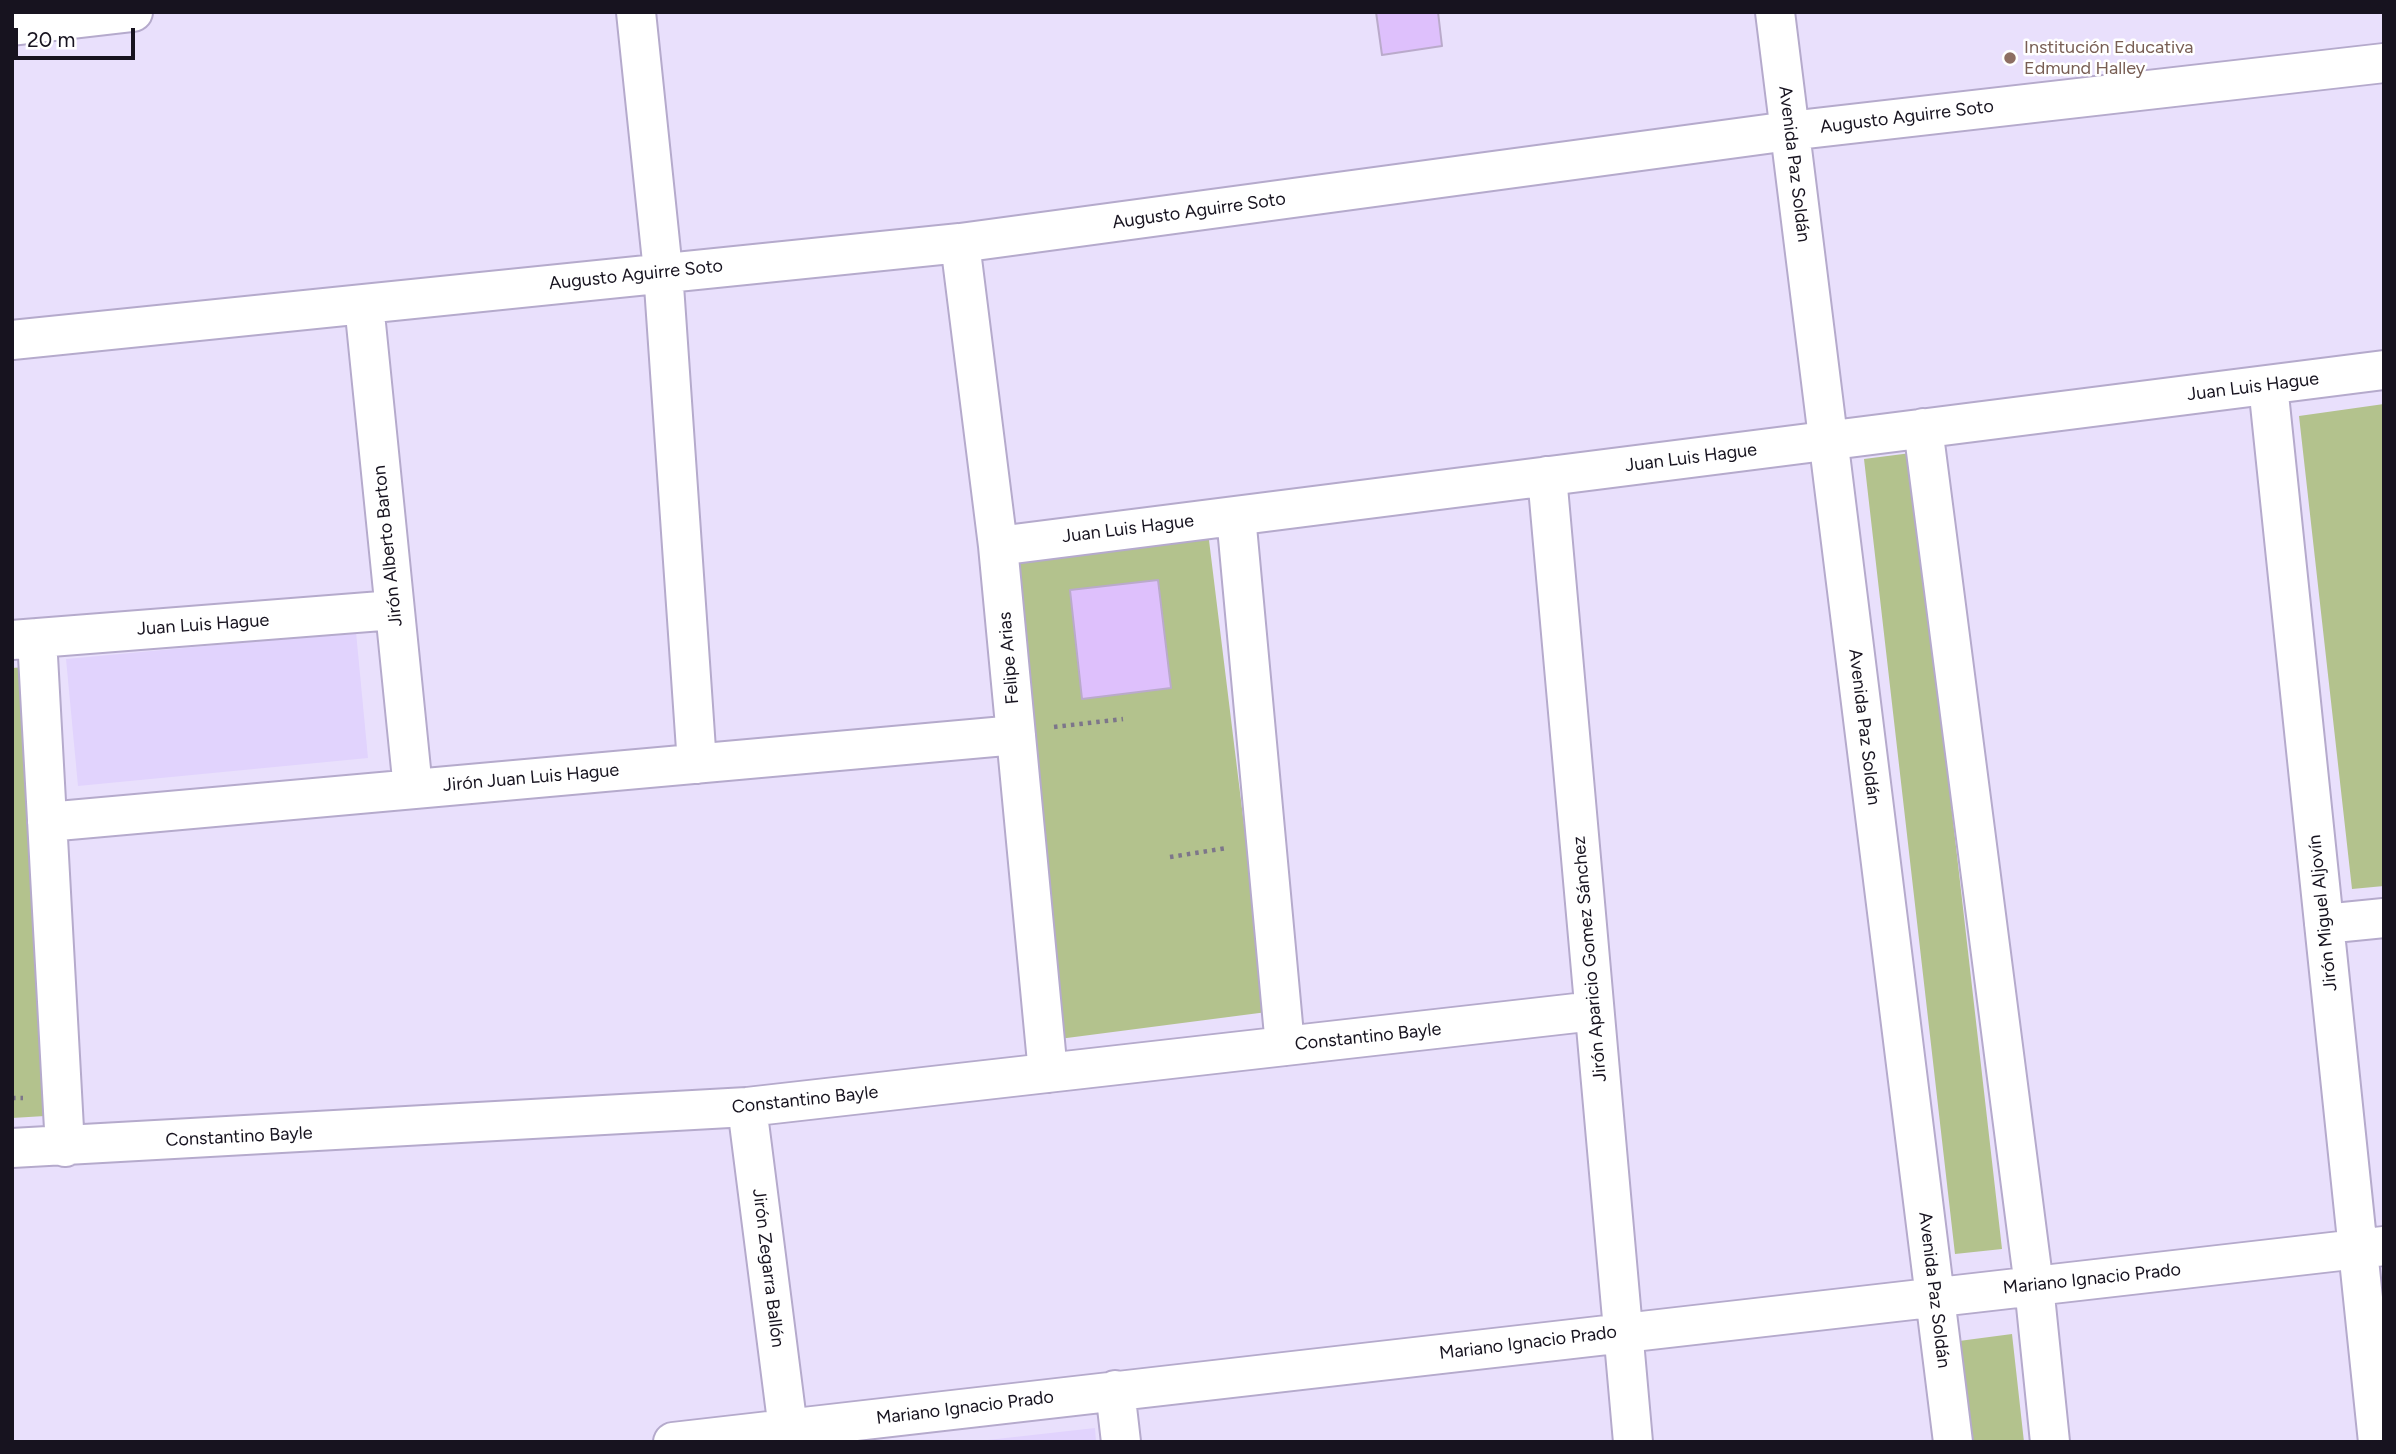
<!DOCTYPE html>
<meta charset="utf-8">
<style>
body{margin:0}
#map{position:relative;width:2396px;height:1454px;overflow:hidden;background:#e9e0fc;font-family:Figtree,sans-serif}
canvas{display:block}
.frame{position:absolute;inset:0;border:14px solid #17131f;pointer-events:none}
.scale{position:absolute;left:14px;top:28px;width:121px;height:32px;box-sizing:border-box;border:4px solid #17131f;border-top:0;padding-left:9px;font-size:21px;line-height:24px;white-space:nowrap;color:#17131f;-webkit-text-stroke:5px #fff;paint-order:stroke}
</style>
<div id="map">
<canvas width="2396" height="1454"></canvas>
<div class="frame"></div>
<div class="scale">20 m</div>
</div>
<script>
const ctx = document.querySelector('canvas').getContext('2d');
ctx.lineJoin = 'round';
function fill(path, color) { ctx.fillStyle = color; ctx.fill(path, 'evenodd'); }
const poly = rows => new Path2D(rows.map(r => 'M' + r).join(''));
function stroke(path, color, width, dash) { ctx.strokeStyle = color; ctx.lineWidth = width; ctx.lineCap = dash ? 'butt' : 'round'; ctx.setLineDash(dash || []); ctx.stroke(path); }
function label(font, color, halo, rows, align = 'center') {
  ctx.font = font + ' Figtree,sans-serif'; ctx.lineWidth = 5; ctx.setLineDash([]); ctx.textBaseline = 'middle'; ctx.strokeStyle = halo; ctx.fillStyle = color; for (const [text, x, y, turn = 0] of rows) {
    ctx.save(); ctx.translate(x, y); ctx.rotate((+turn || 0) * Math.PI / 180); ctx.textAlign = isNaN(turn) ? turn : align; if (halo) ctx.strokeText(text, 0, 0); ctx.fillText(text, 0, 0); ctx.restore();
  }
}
fill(poly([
 [356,632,368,758,78,786,66,659],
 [1095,1428,1096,1442,970,1442]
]), '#e1d3fd');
fill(poly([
 [2384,404,2384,886,2352,889,2299,416],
 [1911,453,2002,1249,1955,1254,1864,459],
 [1207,524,1267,1012,1059,1039,1002,550],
 [26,667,45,1116,12,1118,12,668],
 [2012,1334,2024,1442,1972,1442,1959,1341]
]), '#b3c28d');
const building = poly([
 [1376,12,1438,12,1442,46,1382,55,1376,12],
 [1158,580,1171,688,1082,699,1070,590,1158,580]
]);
fill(building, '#dec0fc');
stroke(building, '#baaacb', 2);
const minor = poly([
 [636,12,663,271,697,764],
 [1775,12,1953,1442],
 [960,243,998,546,1048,1073],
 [364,304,413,789],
 [12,340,960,243,1789,131,2384,63],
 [2268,385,2378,1442],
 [1923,428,2034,1286,2050,1442],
 [1547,476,1633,1442],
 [1236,516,1285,1046],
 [998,546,2384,370],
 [37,638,65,1147],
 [12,640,394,610],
 [47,822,1016,735],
 [2324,924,2384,918],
 [747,1107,788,1429],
 [12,1148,747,1107,1594,1011],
 [1115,1390,1121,1442],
 [673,1442,2384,1246]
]);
const major = poly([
 [12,26,133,12]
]);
stroke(minor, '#b5aacc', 42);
stroke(major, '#b5aacc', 42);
stroke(poly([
 [1054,727,1123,719],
 [1170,857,1227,848],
 [12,1098,23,1098]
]), '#7d768a', 4.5, [3.5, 5]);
stroke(minor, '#fff', 38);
stroke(major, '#fff', 38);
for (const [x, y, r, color] of [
 [2010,58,7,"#8d6e63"]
]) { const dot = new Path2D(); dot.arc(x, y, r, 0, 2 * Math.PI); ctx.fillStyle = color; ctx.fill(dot); stroke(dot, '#fff', 2.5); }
label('18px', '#785e54', '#fff', [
 ["Institución Educativa",2024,48],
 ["Edmund Halley",2024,69]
], 'left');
label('18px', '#17131f', '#fff', [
 ["Augusto Aguirre Soto",1907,117,-7],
 ["Avenida Paz Soldán",1794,164,83],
 ["Augusto Aguirre Soto",1199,211,-8],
 ["Augusto Aguirre Soto",636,275,-6],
 ["Juan Luis Hague",2253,387,-7],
 ["Juan Luis Hague",1691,458,-7],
 ["Juan Luis Hague",1128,529,-7],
 ["Jirón Alberto Barton",388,546,-96],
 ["Juan Luis Hague",203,625,-4],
 ["Felipe Arias",1009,658,-95],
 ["Avenida Paz Soldán",1864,727,83],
 ["Jirón Juan Luis Hague",531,778,-5],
 ["Jirón Miguel Aljovín",2323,913,-96],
 ["Jirón Aparicio Gomez Sánchez",1590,959,-95],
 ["Constantino Bayle",1368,1037,-6],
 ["Constantino Bayle",805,1100,-6],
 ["Constantino Bayle",239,1137,-3],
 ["Jirón Zegarra Ballón",768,1268,83],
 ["Mariano Ignacio Prado",2092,1279,-6],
 ["Avenida Paz Soldán",1934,1290,83],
 ["Mariano Ignacio Prado",1528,1343,-7],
 ["Mariano Ignacio Prado",965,1408,-7]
]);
</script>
